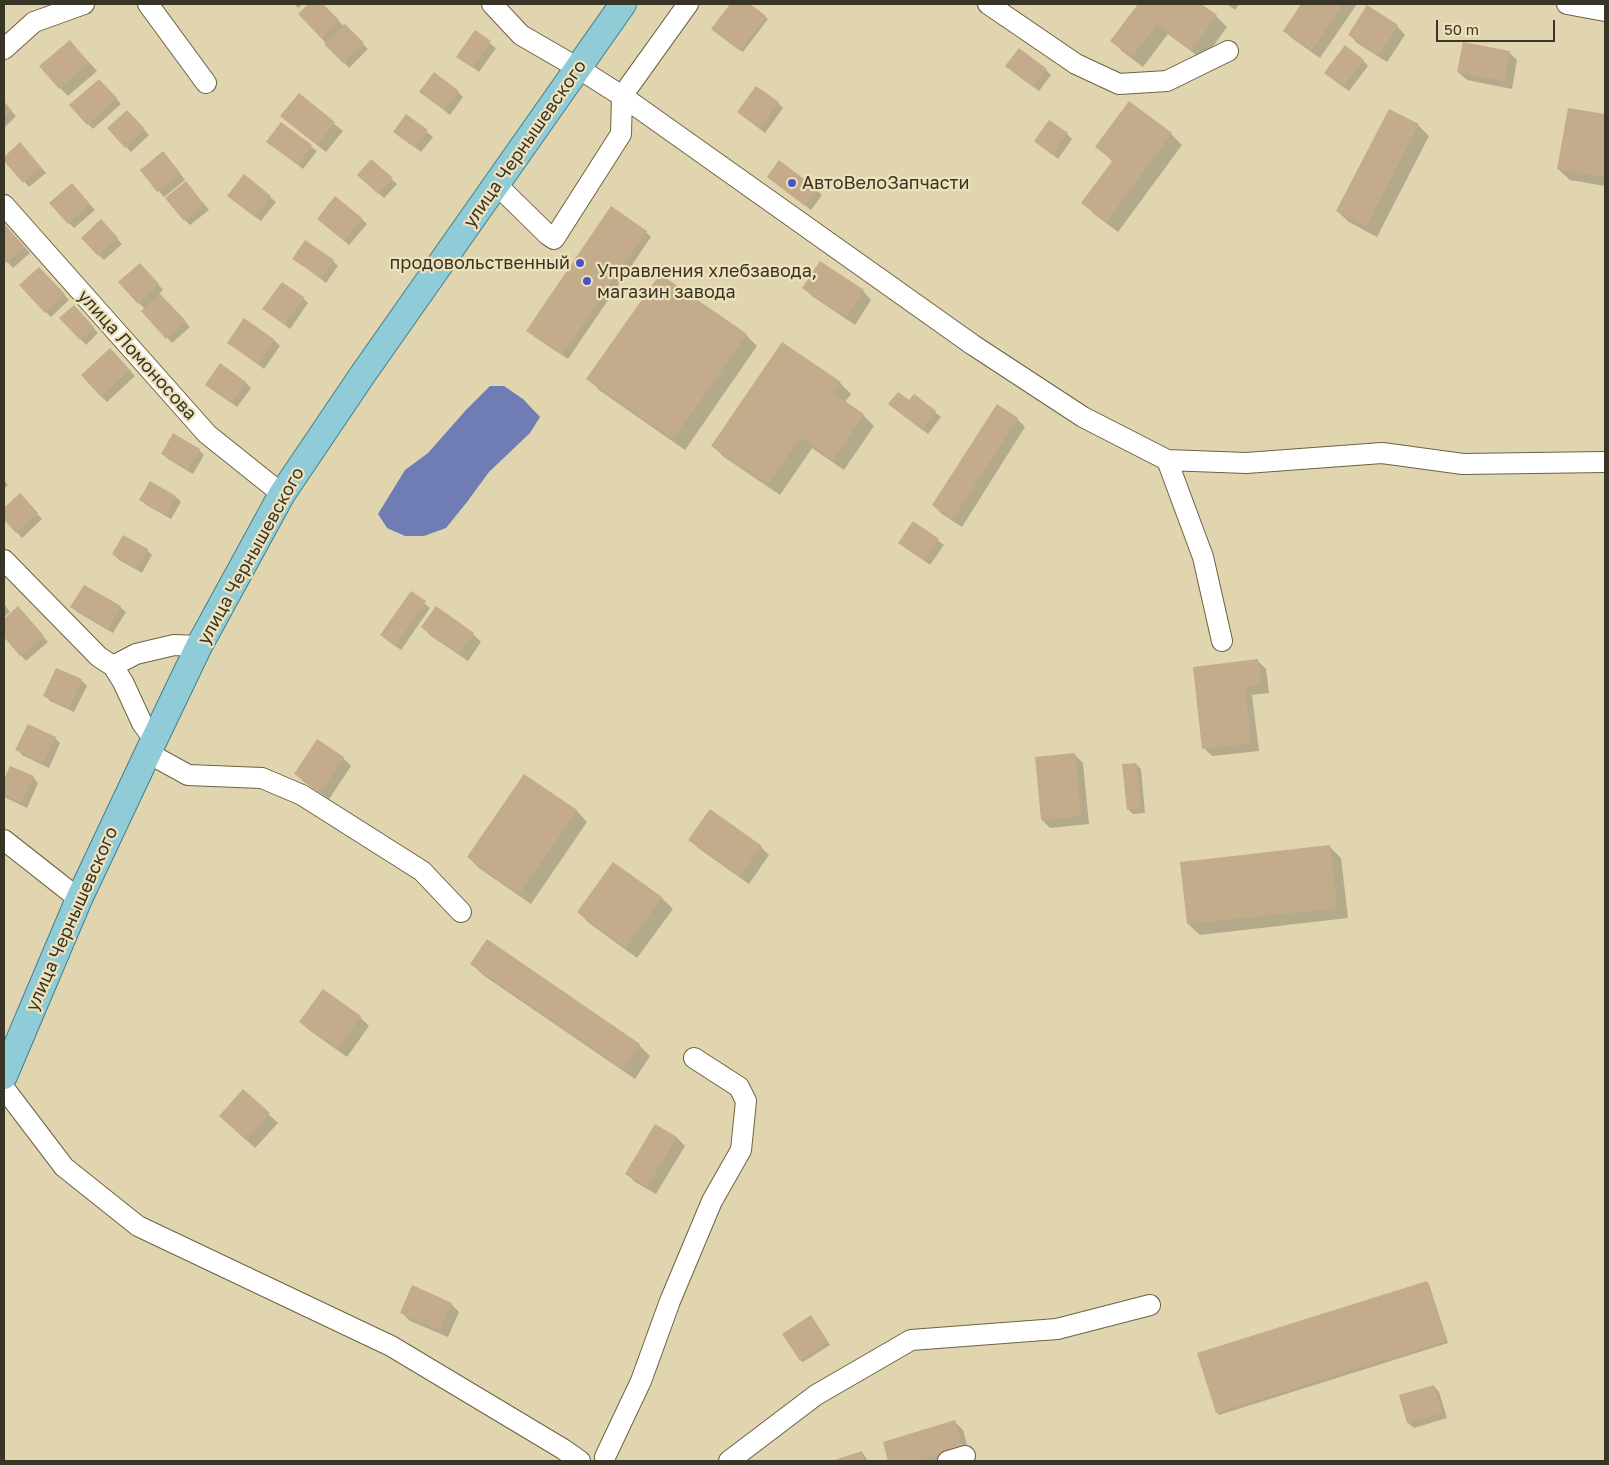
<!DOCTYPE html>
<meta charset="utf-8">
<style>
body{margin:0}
#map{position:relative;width:1609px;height:1465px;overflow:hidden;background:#e0d5af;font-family:"Golos Text",sans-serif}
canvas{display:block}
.frame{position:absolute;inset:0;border:5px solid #393526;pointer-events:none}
.scale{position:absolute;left:1436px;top:20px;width:119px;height:22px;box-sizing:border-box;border:2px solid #393526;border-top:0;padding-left:6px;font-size:15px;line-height:18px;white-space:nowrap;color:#393526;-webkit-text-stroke:4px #ede2bc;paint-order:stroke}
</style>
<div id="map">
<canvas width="1609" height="1465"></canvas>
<div class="frame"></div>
<div class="scale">50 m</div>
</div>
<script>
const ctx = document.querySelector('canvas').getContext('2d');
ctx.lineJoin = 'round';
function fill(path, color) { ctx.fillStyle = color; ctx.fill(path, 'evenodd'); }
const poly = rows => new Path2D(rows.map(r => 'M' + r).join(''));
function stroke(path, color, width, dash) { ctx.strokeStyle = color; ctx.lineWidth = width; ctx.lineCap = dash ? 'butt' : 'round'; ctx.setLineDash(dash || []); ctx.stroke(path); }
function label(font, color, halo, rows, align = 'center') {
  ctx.font = font + ' "Golos Text",sans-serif'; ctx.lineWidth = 4.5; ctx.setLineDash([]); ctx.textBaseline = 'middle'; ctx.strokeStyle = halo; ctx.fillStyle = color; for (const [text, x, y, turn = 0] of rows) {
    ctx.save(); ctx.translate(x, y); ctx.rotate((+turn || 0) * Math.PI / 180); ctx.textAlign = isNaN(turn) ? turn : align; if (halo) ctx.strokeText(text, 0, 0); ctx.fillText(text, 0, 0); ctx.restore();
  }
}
fill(poly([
 [490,386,504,386,523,399,540,417,530,433,489,472,467,502,446,528,424,536,405,536,387,528,378,514,405,470,428,453,466,410]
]), '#707db5');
fill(poly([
 [294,4,303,4,298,8],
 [310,4,321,4,368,49,349,68,299,14],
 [731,4,748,4,768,19,743,52,712,29],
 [1140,4,1199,4,1216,16,1227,27,1203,60,1168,34,1143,67,1123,52,1112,41],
 [1227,4,1239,4,1235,10],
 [1303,4,1357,4,1320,58,1293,39,1284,31],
 [1367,7,1397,26,1405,35,1387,62,1357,43,1349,34],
 [475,32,496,48,479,72,458,57],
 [78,50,97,71,68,96,60,88],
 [1509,52,1517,60,1512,89,1467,80,1458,72],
 [1363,60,1368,66,1349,91,1331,78],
 [1046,70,1051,75,1039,91,1012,71],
 [104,85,121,104,93,129,88,124],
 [421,92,458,92,463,97,450,115],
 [299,95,343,131,326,152,290,124],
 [4,103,16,116,4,128],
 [778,103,783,108,765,133,738,112],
 [1569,109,1605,115,1605,186,1570,180,1558,169],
 [127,111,149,135,131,152,109,128],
 [407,116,433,137,421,152,395,132],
 [281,124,317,151,303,169,268,142],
 [1418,125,1429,136,1377,237,1349,222,1337,211],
 [1067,134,1072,139,1058,159,1036,141],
 [1171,134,1182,145,1118,232,1094,214,1083,203,1113,162,1097,147],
 [20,144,46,173,29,187,4,159],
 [168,158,185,180,164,197,141,170],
 [371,161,397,184,384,198,364,180],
 [244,176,276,202,261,221,234,201],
 [774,182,816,190,822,195,811,210],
 [191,188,209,210,190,225,185,220],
 [77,190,95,210,74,228,69,223],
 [318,219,362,219,367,224,349,245],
 [5,226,30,253,13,268,4,258,4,228],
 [106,226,122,244,104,260,99,255],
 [646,232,651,237,568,359,533,336],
 [294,259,333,261,338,266,326,283],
 [145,269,163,290,159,294,190,327,172,343,143,311,145,309,139,303],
 [45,274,69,300,51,317,46,312],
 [803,288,863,291,871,300,855,325,812,296],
 [303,298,308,303,290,329,264,309],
 [79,312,98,333,86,345,61,318],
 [746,335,757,346,685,450,599,390,588,378],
 [275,341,280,346,264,369,228,343],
 [116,355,135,376,107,402,101,396],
 [245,382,251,388,237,407,206,384],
 [840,383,851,394,845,402,863,415,874,426,844,470,812,448,780,495,724,457,713,446],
 [914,395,941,417,928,434,895,409,909,402],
 [1017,419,1025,427,962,527,942,514,933,505],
 [199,450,204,455,193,474,168,459,163,454],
 [4,480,8,485,4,489],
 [151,483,176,497,181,502,171,519,146,505,141,499],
 [20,495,42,519,22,538,4,518,4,510],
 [913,522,944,545,930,565,900,543],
 [147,550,152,555,142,573,119,560,113,554],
 [411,593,430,608,401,650,387,640],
 [4,604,10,612,4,617],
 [72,607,120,607,126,612,113,633,77,612],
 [18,608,48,642,26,661,4,636,4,621],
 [422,627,473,634,481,642,468,661,431,636],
 [1258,661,1266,669,1269,693,1252,695,1259,751,1212,756,1204,748],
 [57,669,81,680,87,686,74,712,50,701,45,695],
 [55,738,60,743,49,768,22,755,17,749],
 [1075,755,1083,763,1089,824,1050,828,1042,820],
 [343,758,351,766,329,799,304,782,296,774],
 [1136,764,1141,769,1145,813,1133,814,1128,809],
 [11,767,33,777,38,783,27,808,4,797,4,782],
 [576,810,587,822,531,904,479,868,468,857],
 [690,840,761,847,769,855,749,884,698,848],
 [1329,846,1341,858,1348,918,1200,935,1188,924],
 [614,864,662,898,673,909,637,958,589,923,578,912],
 [487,941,639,1045,650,1056,635,1079,483,975,472,964],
 [323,991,360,1017,369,1026,347,1057,309,1030,301,1022],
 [243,1091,278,1123,255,1148,229,1124],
 [655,1125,677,1138,685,1146,656,1194,635,1182,626,1173],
 [1427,1282,1429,1284,1448,1343,1219,1415,1217,1413],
 [451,1304,459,1312,448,1337,410,1321,401,1312],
 [813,1319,830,1345,803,1362,800,1360],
 [1434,1386,1439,1392,1447,1418,1414,1428,1408,1423,1401,1396],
 [954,1421,963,1430,970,1456,953,1461,890,1461,884,1443],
 [862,1452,868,1461,835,1461]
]), '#0003');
fill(poly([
 [308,4,323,4,339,20,321,38,298,14],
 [730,4,750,4,766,16,740,51,711,29],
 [1138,4,1201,4,1217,15,1191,50,1157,24,1132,57,1110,41],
 [1301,4,1343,4,1312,50,1283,31],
 [1367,5,1398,25,1379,55,1348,35],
 [345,24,364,43,343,63,324,44],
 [475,30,491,41,473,68,456,57],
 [70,40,89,63,59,89,39,66],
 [1463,42,1510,51,1504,81,1457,72],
 [1345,45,1364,60,1343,87,1324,73],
 [1019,48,1047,69,1033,87,1005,66],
 [434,72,459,91,444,110,419,92],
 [99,79,117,98,87,125,69,105],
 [756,86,779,102,760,129,737,112],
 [299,93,335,122,317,145,280,116],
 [4,101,12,111,4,118],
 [1129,101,1172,133,1106,222,1081,203,1113,160,1095,147],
 [1568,108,1605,114,1605,177,1557,169],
 [1389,109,1419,124,1366,227,1336,211],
 [127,110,145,129,125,148,107,128],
 [406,114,428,130,415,148,393,132],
 [1049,120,1068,133,1052,155,1034,141],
 [281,122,312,145,298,165,266,142],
 [20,142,41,167,23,183,4,161,4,157],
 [163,151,181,174,157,192,140,170],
 [371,159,393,178,378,194,357,175],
 [779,160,817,189,805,206,767,177],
 [244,174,271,196,255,217,227,196],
 [186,181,204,205,184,221,165,198],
 [72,183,90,204,68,224,49,203],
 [335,196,362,218,344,241,317,219],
 [611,206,647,231,562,355,526,331],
 [101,219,118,238,98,256,81,238],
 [5,225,25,247,7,263,4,260,4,226],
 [305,240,334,260,321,278,292,259],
 [820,261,864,290,846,317,802,288],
 [140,263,159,284,138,304,118,282],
 [39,267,65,294,45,313,19,285],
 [660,274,747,334,673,439,586,379],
 [282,282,304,297,285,325,262,309],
 [160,294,186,321,166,339,141,311],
 [74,305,94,327,80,340,59,318],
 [244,318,275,340,258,364,227,343],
 [782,342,841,382,833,393,864,414,833,460,800,437,768,485,711,446],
 [110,348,130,370,101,397,81,375],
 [220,363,246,382,231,403,205,385],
 [898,392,909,400,914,394,936,411,922,430,888,404],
 [997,404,1018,418,953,519,932,505],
 [173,433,200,449,188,469,161,454],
 [150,481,176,496,166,515,139,500],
 [20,493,38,513,16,533,4,520,4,508],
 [913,521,939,539,924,561,898,543],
 [123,535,148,549,136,569,112,554],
 [84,585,121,606,108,629,70,607],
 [411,591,426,601,395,646,380,635],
 [18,606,44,636,20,656,4,637,4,619],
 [436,606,474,633,459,654,421,627],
 [1258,659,1261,685,1245,687,1251,743,1202,749,1193,667],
 [56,668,82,679,69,708,43,696],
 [28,724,56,737,43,763,15,750],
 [317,739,344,757,321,792,294,774],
 [1075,753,1081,816,1041,820,1035,757],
 [1136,763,1141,808,1127,810,1122,764],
 [10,766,34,776,22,803,4,795,4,779],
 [524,774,577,810,519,894,467,857],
 [710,809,762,846,740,876,688,840],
 [1330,845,1337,908,1187,924,1180,862],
 [613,862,662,897,626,948,577,912],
 [487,939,640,1044,623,1069,470,964],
 [323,989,361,1016,338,1049,299,1022],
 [243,1089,270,1113,246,1140,219,1116],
 [655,1124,677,1137,647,1187,625,1174],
 [1427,1281,1446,1341,1216,1413,1197,1353],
 [412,1285,452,1303,439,1330,400,1313],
 [811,1315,828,1342,800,1361,782,1334],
 [1434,1385,1442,1413,1407,1423,1399,1395],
 [955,1420,963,1448,918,1461,888,1461,883,1442],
 [862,1451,865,1461,832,1461]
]), '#c4ab8b');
const minor = poly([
 [148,4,206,83],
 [492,4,521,35,578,68,622,96,973,345,1083,417,1167,460,1246,463,1382,453,1463,464,1605,462],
 [988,4,1076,64,1119,84,1167,81,1228,51],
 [1567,4,1605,11],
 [4,49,34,22,84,4],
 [497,185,548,235,554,239,621,134,622,96,688,4],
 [4,205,207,434,282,494],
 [1167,460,1203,557,1222,641],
 [4,560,99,657,113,666,123,682,142,723,154,740],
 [113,666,136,654,174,645,199,646],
 [148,753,188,775,262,778,302,795,422,871,461,912],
 [4,840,79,899],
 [4,1088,64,1167,138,1226,391,1346,563,1449,580,1461],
 [605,1457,641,1381,670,1301,712,1201,741,1150,746,1101,739,1087,694,1058],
 [729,1461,816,1395,911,1340,1057,1329,1150,1305],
 [948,1461,965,1456]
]);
const major = poly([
 [4,1076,79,899,154,740,199,646,282,494,363,374,623,4]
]);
stroke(minor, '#6d6340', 22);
stroke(major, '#418089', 28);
stroke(minor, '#fff', 20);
stroke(major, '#90cbd8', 26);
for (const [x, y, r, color] of [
 [792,183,5,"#4853c8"],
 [580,263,5,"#4853c8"],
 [587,281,5,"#4853c8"]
]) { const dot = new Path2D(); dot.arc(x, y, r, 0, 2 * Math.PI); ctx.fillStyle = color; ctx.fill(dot); stroke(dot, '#ede2bc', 2); }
label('18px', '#393526', '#ede2bc', [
 ["улица Чернышевского",525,144,-55],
 ["улица Ломоносова",137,355,48],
 ["улица Чернышевского",251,556,-61],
 ["улица Чернышевского",72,919,-66]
]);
label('18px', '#393526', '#ede2bc', [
 ["АвтоВелоЗапчасти",802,183],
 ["продовольственный",570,263,"right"],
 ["Управления хлебзавода,",597,271],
 ["магазин завода",597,292]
], 'left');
</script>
